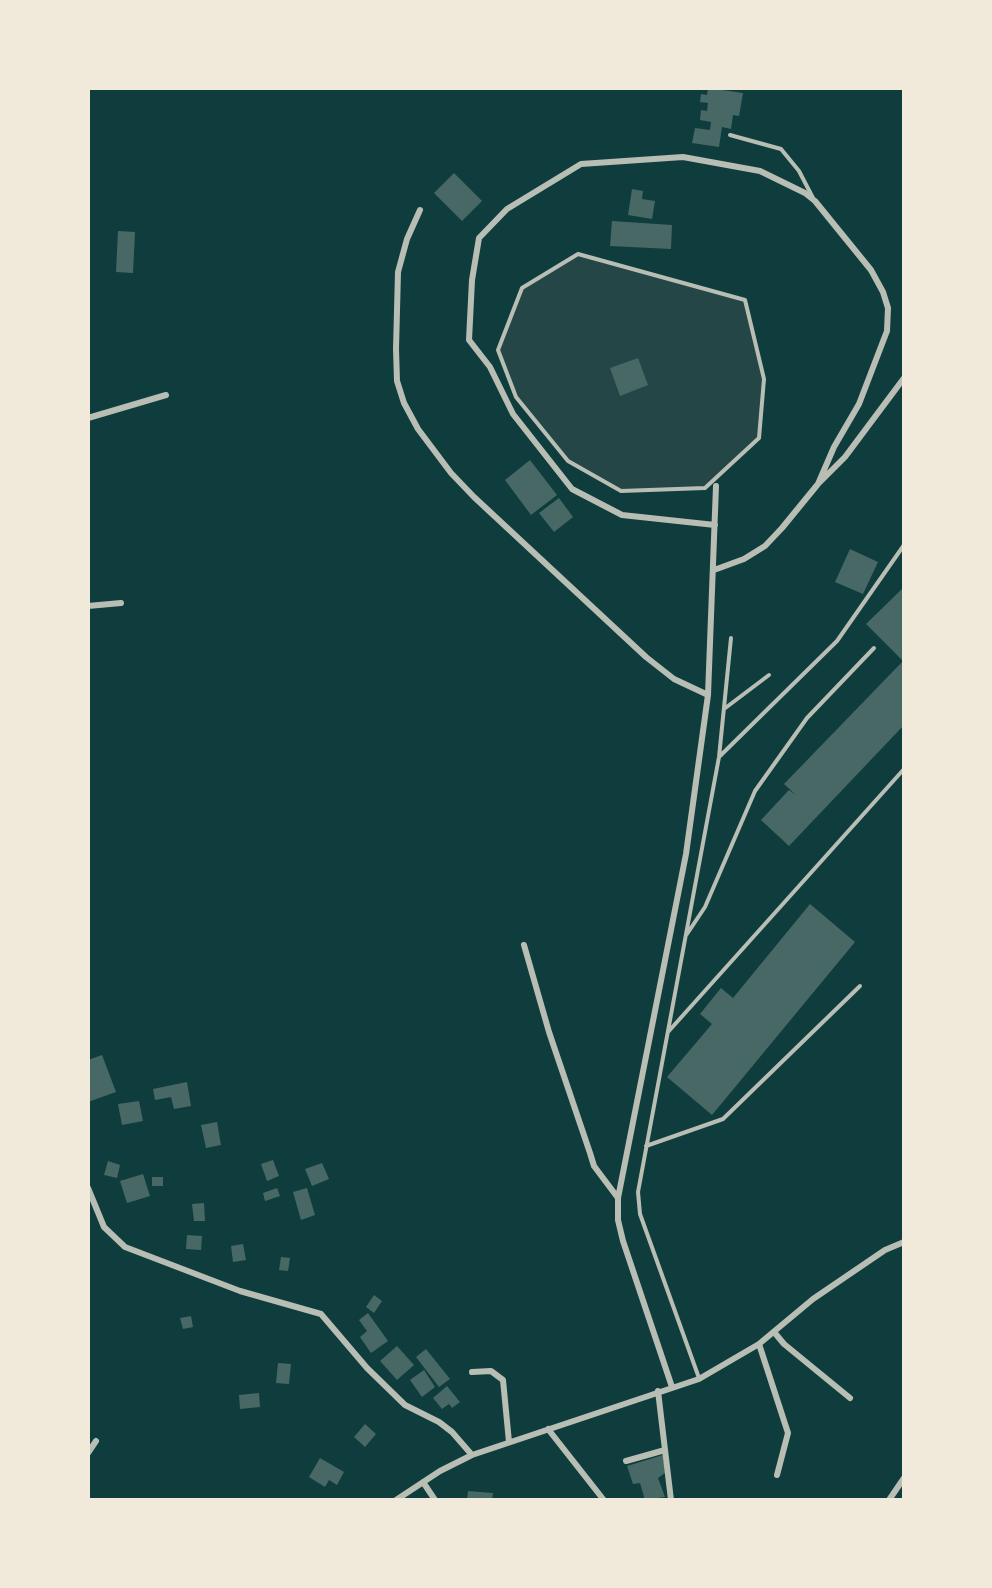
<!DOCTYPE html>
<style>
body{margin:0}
#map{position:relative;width:992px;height:1588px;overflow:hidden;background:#0f3d3e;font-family:Commissioner,sans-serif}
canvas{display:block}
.frame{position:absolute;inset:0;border:90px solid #f1e9da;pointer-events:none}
</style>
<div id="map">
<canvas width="992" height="1588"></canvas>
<div class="frame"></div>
</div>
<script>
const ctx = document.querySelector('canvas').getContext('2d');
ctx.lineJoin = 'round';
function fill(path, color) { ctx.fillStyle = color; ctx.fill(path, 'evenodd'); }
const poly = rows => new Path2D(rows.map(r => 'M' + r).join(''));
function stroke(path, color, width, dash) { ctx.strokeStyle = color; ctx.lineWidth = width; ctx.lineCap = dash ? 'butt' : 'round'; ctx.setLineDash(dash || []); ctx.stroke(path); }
fill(poly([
 [578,254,745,300,764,379,759,438,705,488,621,491,568,461,516,397,498,350,522,288]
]), '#244646');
fill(poly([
 [708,88,743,93,739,116,733,115,731,129,722,127,719,147,692,143,695,128,710,130,711,122,700,120,701,110,707,111,708,103,700,102,701,94,707,95],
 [454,173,482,201,462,221,434,193],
 [632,189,643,191,642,199,655,201,652,219,628,215],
 [612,221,672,225,671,249,610,246],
 [118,231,135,232,133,273,116,272],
 [638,358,648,385,620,396,610,368],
 [530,460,557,495,531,515,505,480],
 [559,498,573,517,554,532,539,513],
 [850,549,878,562,863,594,835,582],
 [904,587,904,725,789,846,761,820,789,790,796,795,784,784,903,661,866,624],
 [810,904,855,942,712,1115,667,1077,712,1024,700,1014,721,988,733,998],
 [102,1055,116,1092,88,1102,88,1060],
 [187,1082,191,1106,174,1109,171,1097,155,1100,153,1089],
 [139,1101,143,1121,122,1125,118,1104],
 [217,1122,221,1145,206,1148,201,1125],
 [273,1160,279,1176,267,1181,261,1164],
 [108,1161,120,1165,117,1178,104,1175],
 [322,1163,329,1179,312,1186,305,1169],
 [143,1174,150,1196,127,1203,120,1181],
 [152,1177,163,1177,163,1186,152,1186],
 [277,1188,280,1196,265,1201,263,1193],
 [307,1188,315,1215,301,1220,293,1192],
 [204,1203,205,1221,194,1221,192,1204],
 [187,1235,202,1236,201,1250,186,1249],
 [243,1244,246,1260,233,1262,231,1246],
 [281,1257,290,1258,288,1271,279,1270],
 [374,1295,382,1301,374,1313,366,1307],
 [368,1313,388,1341,371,1353,360,1337,367,1331,359,1320],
 [191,1316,193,1327,183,1329,180,1318],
 [397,1346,414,1365,397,1380,380,1361],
 [426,1349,450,1379,439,1387,416,1357],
 [278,1363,291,1364,289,1384,276,1383],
 [424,1370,435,1387,422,1397,410,1380],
 [447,1386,460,1402,452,1408,449,1404,442,1409,433,1398],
 [259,1393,260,1407,240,1409,239,1395],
 [365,1424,376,1434,365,1447,354,1437],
 [663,1455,665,1473,658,1478,665,1497,645,1500,640,1483,633,1484,627,1466],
 [320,1458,344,1472,337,1485,329,1480,325,1487,309,1477],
 [468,1491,493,1493,492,1500,467,1500]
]), '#486865');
stroke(poly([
 [730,135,781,149,799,171,813,198],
 [578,254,745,300,764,379,759,438,705,488,621,491,568,461,516,397,498,350,522,288,578,254],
 [724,709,769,675],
 [720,756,837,641,904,545],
 [687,934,705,907,755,791,807,718,874,648],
 [668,1032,904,769],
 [646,1146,723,1119,860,986],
 [699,1378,640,1214,638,1192,719,757,731,638]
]), '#b8beb3', 4);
stroke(poly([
 [420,210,407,239,398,272,396,349,397,381,404,403,418,429,451,473,474,497,646,657,674,679,708,695],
 [88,418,166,395],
 [715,525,622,515,572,489,513,414,490,367,469,340,472,280,479,238,507,209,581,164,683,157,760,171,805,193,815,201,871,270,883,292,888,308,887,331,859,404,834,447,818,484],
 [714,570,744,559,765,546,782,528,818,484,845,457,904,378],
 [88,606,121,603],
 [524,945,549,1032,590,1153,594,1166,618,1198],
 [88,1188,104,1227,125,1247,240,1291,321,1314,367,1368,405,1405,439,1422,452,1432,472,1455],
 [774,1332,784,1344,850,1398],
 [759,1344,788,1433,777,1475],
 [472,1372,491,1371,503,1380,509,1442],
 [672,1387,623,1241,618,1220,618,1198,686,854,708,695,716,486],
 [658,1391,671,1500],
 [548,1429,603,1499],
 [88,1453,96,1441],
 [626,1461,665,1450],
 [423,1482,435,1500],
 [396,1500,440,1471,472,1455,699,1379,759,1344,813,1299,885,1250,904,1242],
 [889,1500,904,1478]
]), '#b8beb3', 6);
</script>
